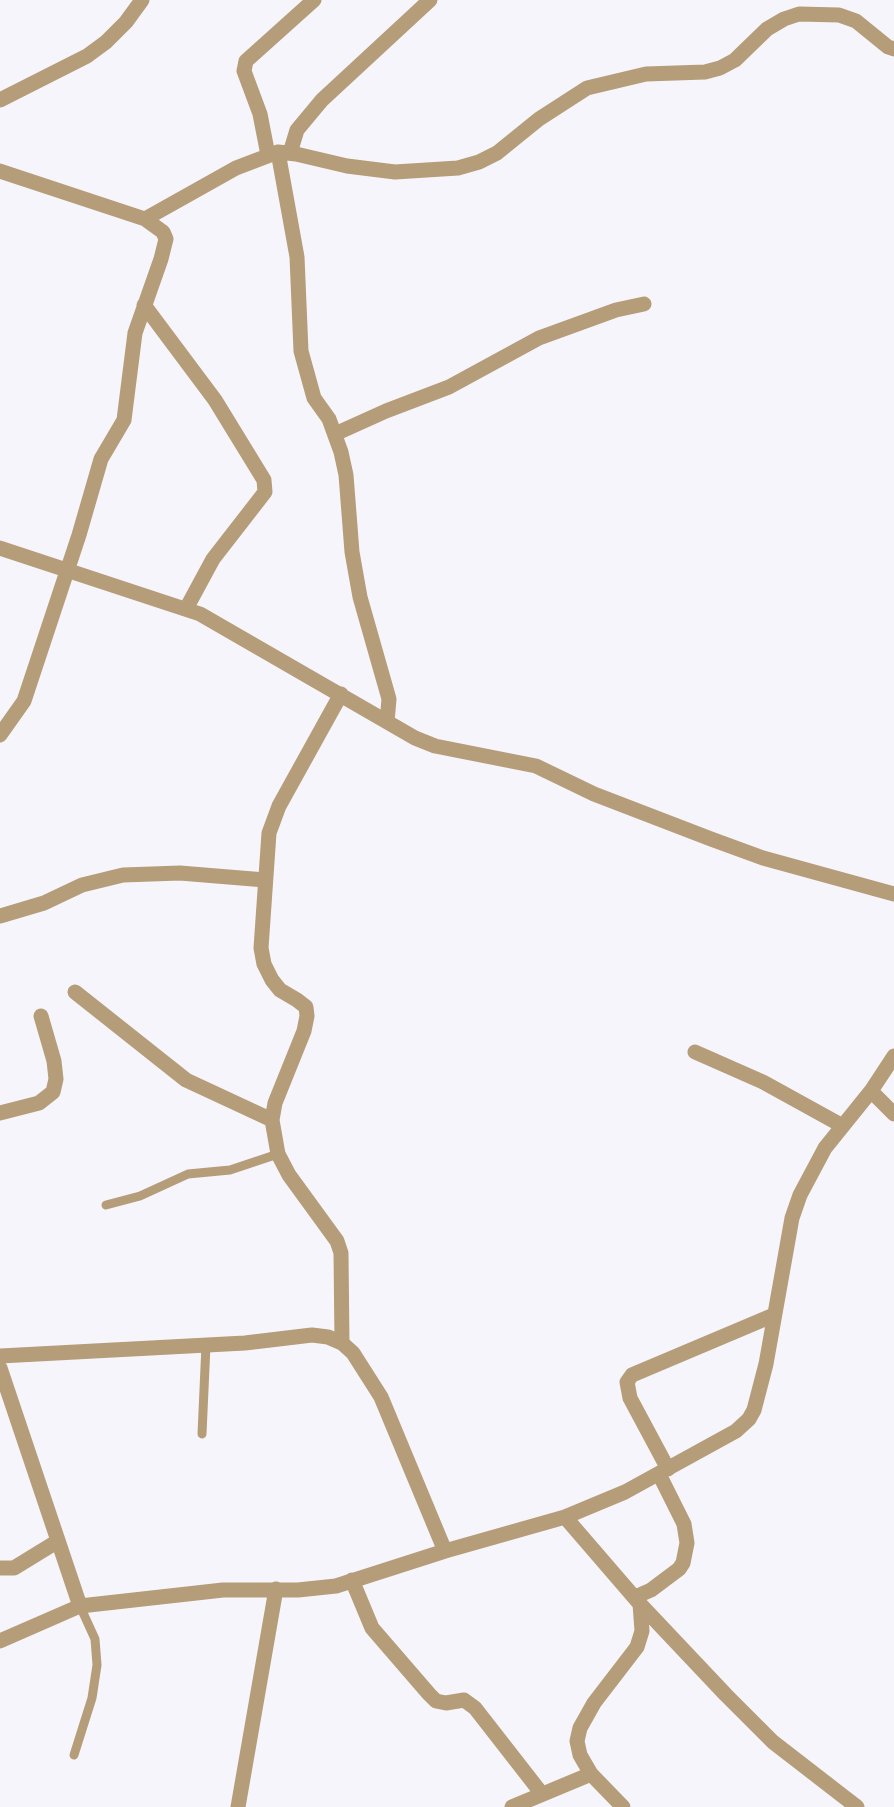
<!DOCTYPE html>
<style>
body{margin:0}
canvas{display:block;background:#f6f5fc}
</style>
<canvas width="894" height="1807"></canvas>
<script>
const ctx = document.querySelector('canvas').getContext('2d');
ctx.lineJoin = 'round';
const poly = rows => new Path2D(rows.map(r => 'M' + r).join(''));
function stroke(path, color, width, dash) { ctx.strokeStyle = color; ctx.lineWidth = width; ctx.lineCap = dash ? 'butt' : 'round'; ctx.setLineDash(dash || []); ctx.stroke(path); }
stroke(poly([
 [106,1205,140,1196,188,1174,230,1170,278,1154],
 [202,1434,206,1345],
 [74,1755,92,1698,97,1665,95,1639,80,1606]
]), '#b69d79', 9);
stroke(poly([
 [0,100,87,56,106,42,126,22,142,0],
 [278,152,297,257,301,351,314,398,329,419,341,452,346,475,352,552,360,597,389,699,387,722],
 [290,153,297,130,322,100,430,0],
 [268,155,260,114,244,71,246,61,314,0],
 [0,171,145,219,163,232,166,239,161,259,135,333,124,420,101,459,79,535,24,701,0,735],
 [145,219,236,168,278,152,296,154,347,166,395,172,458,168,479,162,497,153,539,119,587,88,646,74,705,72,720,68,735,60,767,29,784,19,799,14,839,15,856,21,888,47,894,49],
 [144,305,215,400,264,480,265,492,213,559,186,609],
 [335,434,386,411,449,387,539,338,616,310,644,304],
 [0,548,200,614,415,738,435,746,536,766,594,794,711,839,763,858,894,894],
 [341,694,279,806,269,833,261,948,264,964,272,980,280,990,297,1000,306,1007,307,1016,304,1031,275,1103,272,1120,278,1154,289,1175,337,1241,341,1253,342,1343],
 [0,916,44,903,82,885,123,875,180,873,265,880],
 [75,992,186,1080,272,1120],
 [695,1052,763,1082,841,1125],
 [871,1091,894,1114],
 [0,1113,39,1103,53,1092,56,1079,54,1061,41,1016],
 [0,1356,245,1343,312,1335,328,1337,342,1343,353,1353,381,1397,445,1551],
 [0,1368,80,1606],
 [668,1469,630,1398,627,1382,632,1375,774,1315],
 [565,1517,640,1604,642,1631,637,1647,594,1703,580,1728,577,1741,580,1755,591,1774,623,1807],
 [0,1568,14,1568,58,1541],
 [352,1580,372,1628,429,1694,436,1701,446,1703,464,1700,475,1708,542,1794],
 [635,1597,651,1590,679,1569,683,1563,687,1543,684,1524,659,1474],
 [640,1604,726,1695,773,1742,857,1807],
 [0,1641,80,1606,223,1590,298,1590,336,1586,445,1551,565,1517,625,1492,736,1431,749,1419,754,1410,766,1364,792,1218,800,1195,825,1148,871,1091,894,1056],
 [238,1807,276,1589],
 [512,1807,591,1774]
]), '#b69d79', 15);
</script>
